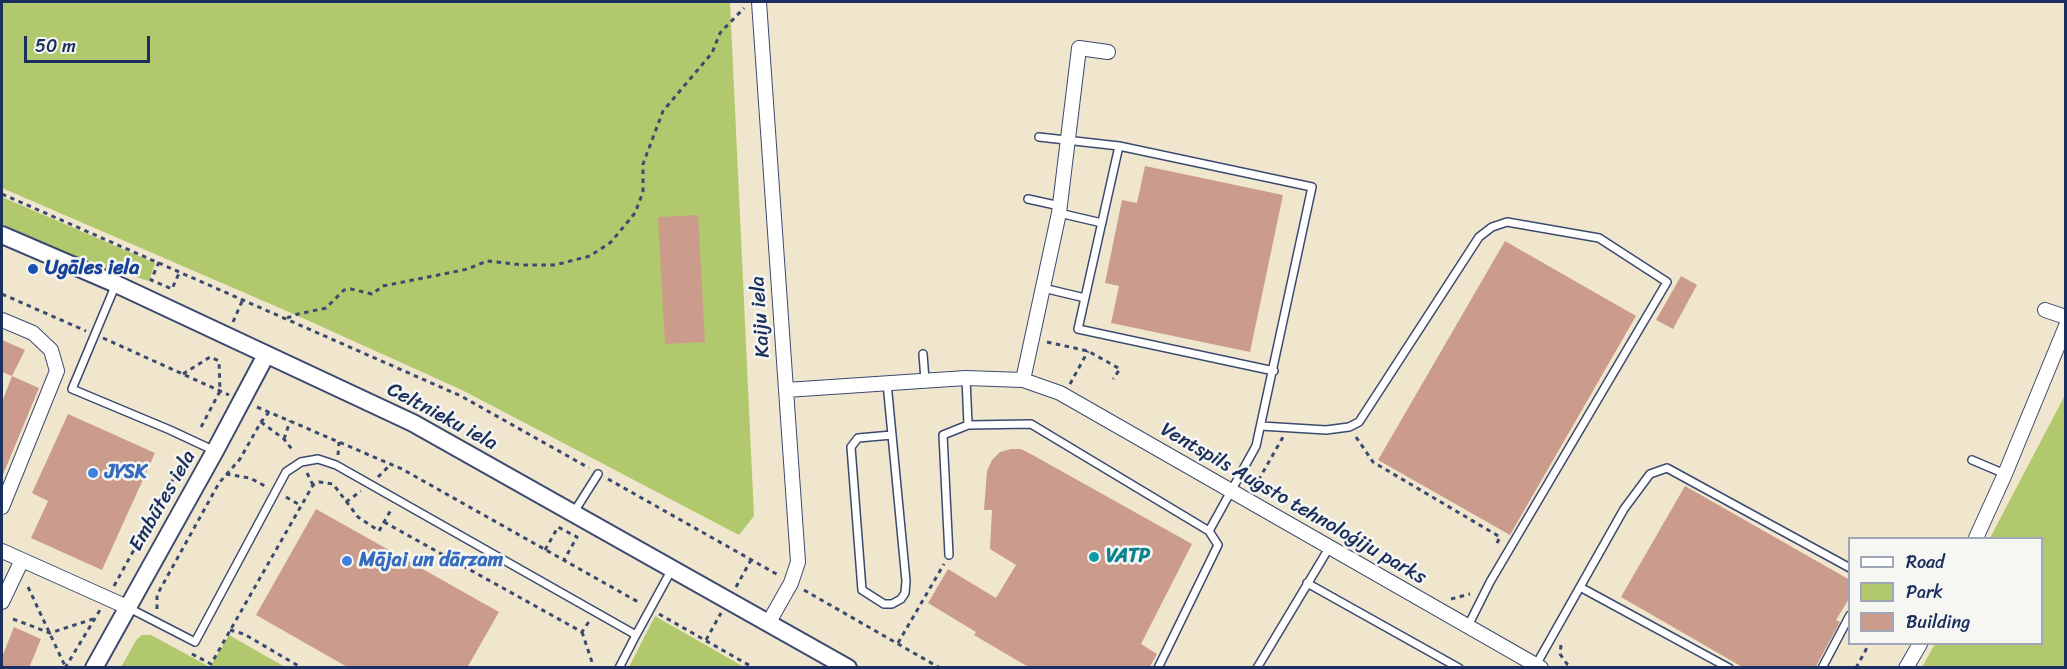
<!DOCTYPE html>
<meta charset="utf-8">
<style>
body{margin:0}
#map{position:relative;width:2067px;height:669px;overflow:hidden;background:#f0e6ce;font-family:Sriracha,sans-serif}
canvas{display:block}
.frame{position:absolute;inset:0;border:3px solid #1b2f5e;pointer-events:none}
.legend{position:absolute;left:1848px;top:537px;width:195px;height:108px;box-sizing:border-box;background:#f6f6f2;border:2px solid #9ea6b7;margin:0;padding:8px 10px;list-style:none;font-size:18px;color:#1b2f5e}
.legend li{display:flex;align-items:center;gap:12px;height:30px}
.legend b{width:30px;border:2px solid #9ea6b7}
.scale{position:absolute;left:24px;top:36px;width:126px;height:27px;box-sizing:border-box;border:3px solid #1b2f5e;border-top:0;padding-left:8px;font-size:18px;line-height:21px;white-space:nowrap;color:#1b2f5e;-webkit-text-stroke:4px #f6f6f2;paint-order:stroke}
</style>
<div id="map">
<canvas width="2067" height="669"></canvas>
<div class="frame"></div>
<ul class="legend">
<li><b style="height:8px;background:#fff"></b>Road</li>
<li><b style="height:16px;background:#b2c86c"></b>Park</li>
<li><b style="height:16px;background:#cb9c8b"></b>Building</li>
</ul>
<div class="scale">50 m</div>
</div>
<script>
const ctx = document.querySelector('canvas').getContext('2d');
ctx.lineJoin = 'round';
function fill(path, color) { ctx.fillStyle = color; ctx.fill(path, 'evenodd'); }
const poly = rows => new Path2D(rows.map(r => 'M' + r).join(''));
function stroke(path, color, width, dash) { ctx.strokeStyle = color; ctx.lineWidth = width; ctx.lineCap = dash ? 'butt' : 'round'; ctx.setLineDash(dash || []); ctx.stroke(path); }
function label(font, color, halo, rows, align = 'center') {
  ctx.font = font + ' Sriracha,sans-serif'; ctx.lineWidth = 5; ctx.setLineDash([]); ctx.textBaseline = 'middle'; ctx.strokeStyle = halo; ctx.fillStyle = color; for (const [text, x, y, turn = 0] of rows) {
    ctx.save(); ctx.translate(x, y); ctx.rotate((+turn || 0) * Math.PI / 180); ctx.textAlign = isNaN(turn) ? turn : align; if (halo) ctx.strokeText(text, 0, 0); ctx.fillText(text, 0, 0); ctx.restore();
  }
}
fill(poly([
 [2,2,730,2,754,516,739,535,462,390,289,312,2,188],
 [2,197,155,263,149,281,98,266,2,224],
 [2065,395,2065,667,1922,667,1935,644,2042,644,2042,538,1990,538],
 [655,616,744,667,629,667],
 [142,635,151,635,210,667,229,635,285,667,121,667,137,639]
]), '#b2c86c');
fill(poly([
 [1145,166,1283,195,1250,352,1111,323,1119,286,1105,283,1122,200,1137,203],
 [698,215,705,342,665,344,658,217],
 [1505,241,1636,316,1510,535,1378,460],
 [1681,276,1697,285,1673,329,1656,320],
 [2,340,25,350,12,376,2,372],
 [12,376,39,388,2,477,2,402],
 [68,414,155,453,102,570,31,538,48,501,32,493],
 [1011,449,1021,449,1029,453,1192,544,1141,644,1157,654,1149,668,1030,668,974,635,976,632,928,603,948,569,996,598,1016,565,990,549,992,510,984,510,987,471,992,460,1000,452],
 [1685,486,1850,580,1850,597,1836,620,1840,622,1815,668,1744,668,1621,597],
 [316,509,499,612,467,668,349,668,256,615],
 [14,627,41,639,29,668,2,668,2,657]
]), '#cb9c8b');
const service = poly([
 [1039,137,1119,146,1312,187,1256,446,1209,531,1218,545,1158,668],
 [1119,146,1078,329,1274,371],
 [1028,199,1060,206],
 [1059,213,1102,223],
 [116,284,72,389,170,430,215,451],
 [1043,288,1085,298],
 [923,354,925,380],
 [887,383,892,435,906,581,905,593,901,599,892,604,884,604,862,590,851,447,858,438,892,435],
 [968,425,1031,424,1209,531],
 [1261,426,1326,430,1349,427,1359,422,1479,237,1492,227,1507,222,1599,238,1667,282,1490,582,1468,626],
 [1972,460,2005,474],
 [574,512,598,474],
 [949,555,943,435,968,425,966,378],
 [1307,583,1459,668],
 [1580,587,1729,668],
 [129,608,195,642,286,472,301,462,318,459,336,465,636,635,672,569],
 [1536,665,1624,509,1650,474,1667,468,1850,568],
 [619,668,636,635],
 [1257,668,1329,548],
 [1822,668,1850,615]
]);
const minor = poly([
 [759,2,798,562,791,583,769,622],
 [2045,310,2066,317],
 [2,320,33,333,51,350,57,371,2,507],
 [1023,380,1059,213,1079,48,1108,52],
 [786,390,966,378,1023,380,1060,393,1541,668],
 [1976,538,2005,474,2066,326],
 [2,551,127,607],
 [2,602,22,560],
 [1906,668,1920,644]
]);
const tertiary = poly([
 [2,235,116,284,413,423,848,668],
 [94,668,215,451,266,355]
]);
stroke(service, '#3b4a6f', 10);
stroke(minor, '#3b4a6f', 16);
stroke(tertiary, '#3b4a6f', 20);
stroke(poly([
 [2,194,461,396,589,468],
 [159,262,151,280,172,289,180,271],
 [2,294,86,331],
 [287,318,298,314,326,308,344,290,351,289,372,294,383,286,468,269,487,261,523,265,555,265,590,256,611,242,635,213,643,192,643,164,663,111,712,53,720,33,744,8],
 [233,322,243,299],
 [103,338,229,395],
 [1047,342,1088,351,1120,369,1113,379],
 [183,374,210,357,219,361,220,391,199,431],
 [1070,384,1088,351],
 [257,407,402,469,640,603],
 [261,422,284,439,294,452],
 [1356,437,1373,462,1500,537,1495,547],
 [284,439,290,421],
 [338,455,339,442],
 [307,473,313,485],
 [226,474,250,478,267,487],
 [378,477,391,464],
 [608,479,780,576],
 [1254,488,1283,437],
 [286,497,300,505],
 [346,502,361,491],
 [384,522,582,632,590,620],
 [545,550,558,527,577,537,564,560],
 [114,586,189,450],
 [28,587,65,666],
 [736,587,751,560],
 [804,590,940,668],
 [1451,599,1470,594],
 [157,609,157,595,219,483,240,459,261,422,269,412],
 [659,614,754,668],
 [13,619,50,633,93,619],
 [230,630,244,634,302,668],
 [582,632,594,668],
 [706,640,721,613],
 [898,643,944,564],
 [1561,645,1560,654,1567,664,1572,668],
 [192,654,211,664,313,485,319,482,333,484,358,517,379,531,392,508],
 [65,668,100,610],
 [1856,668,1869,644]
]), '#3b4a6f', 3, [4.5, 4.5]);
stroke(service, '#fff', 7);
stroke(minor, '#fff', 14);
stroke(tertiary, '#fff', 16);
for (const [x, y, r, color] of [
 [33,269,6,"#1a4fb4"],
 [93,473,6,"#3f7fe0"],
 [1094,557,6,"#0f9aa8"],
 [347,561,6,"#3f7fe0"]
]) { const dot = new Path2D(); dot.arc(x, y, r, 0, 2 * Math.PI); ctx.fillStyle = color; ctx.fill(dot); stroke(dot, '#f6f6f2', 2); }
label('bold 20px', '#164399', '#f6f6f2', [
 ["Ugāles iela",45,269]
], 'left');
label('20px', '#1b2f5e', '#f6f6f2', [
 ["Kaiju iela",761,317,-94],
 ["Celtnieku iela",442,417,28],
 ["Embūtes iela",163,501,-60],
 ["Ventspils Augsto tehnoloģiju parks",1293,504,30]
]);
label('bold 20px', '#366cbe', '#f6f6f2', [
 ["JYSK",105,473],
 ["Mājai un dārzam",359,561]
], 'left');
label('bold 20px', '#0d838f', '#f6f6f2', [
 ["VATP",1106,557]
], 'left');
</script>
